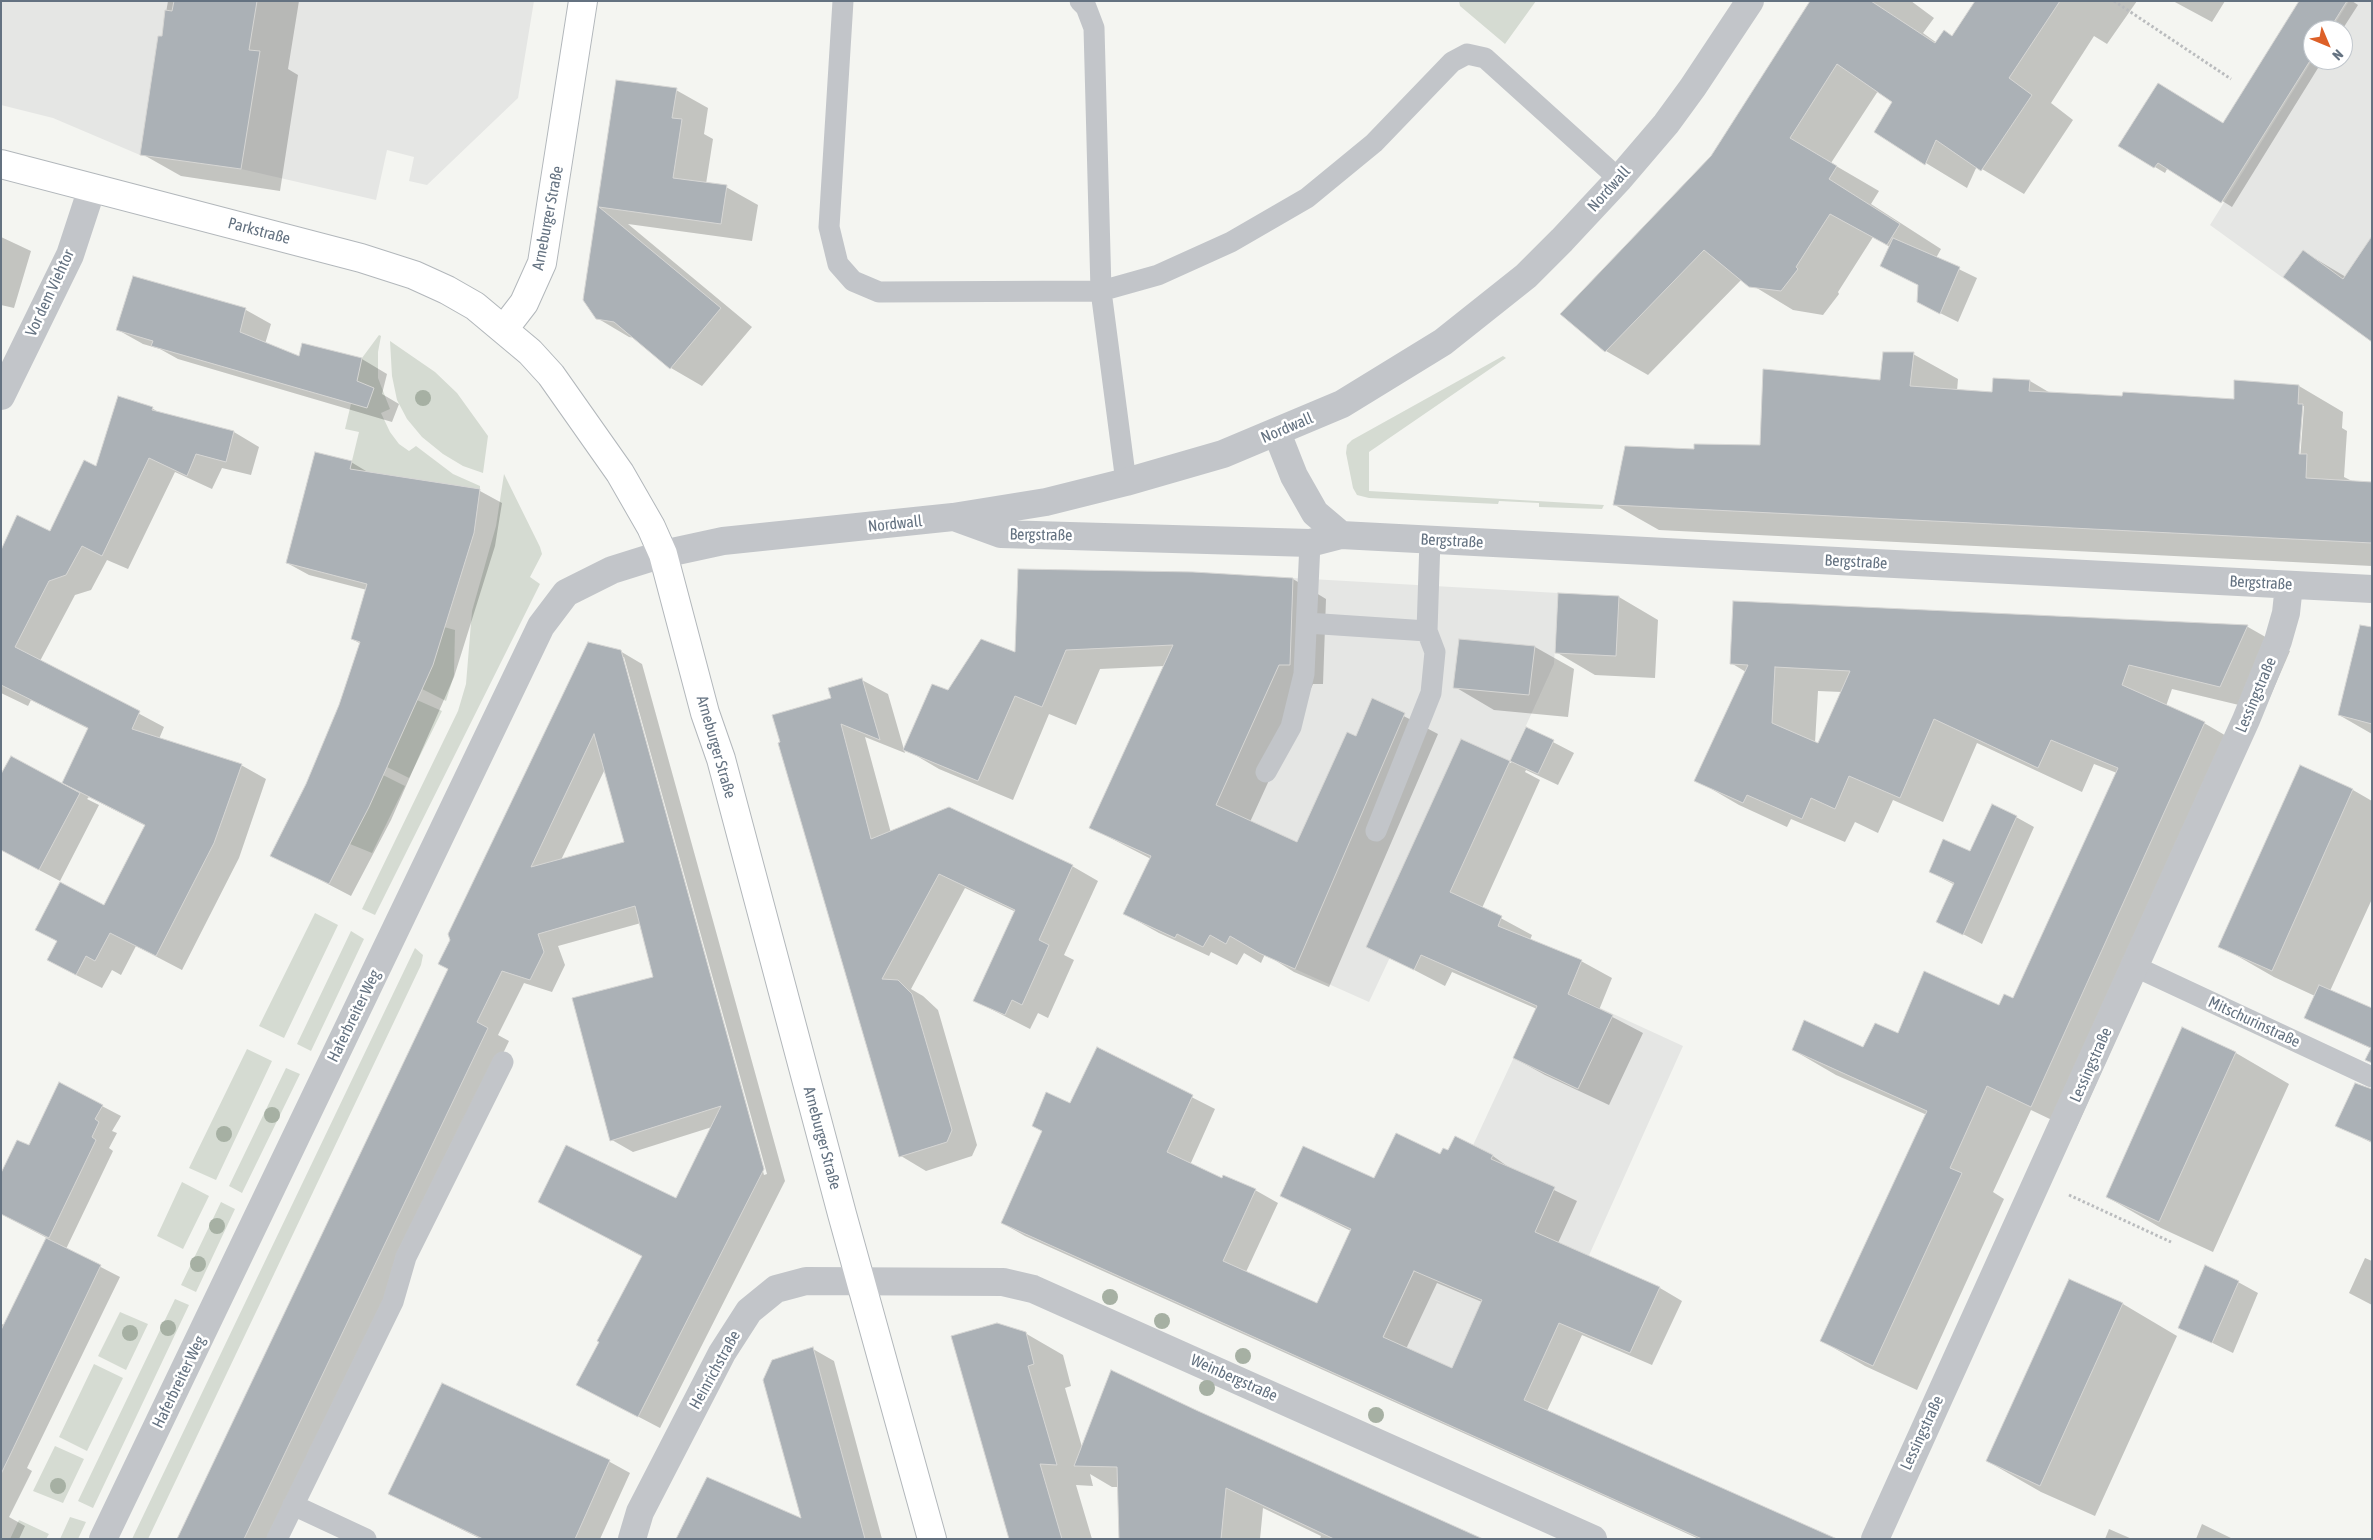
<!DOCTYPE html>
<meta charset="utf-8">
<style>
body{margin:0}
#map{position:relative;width:2373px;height:1540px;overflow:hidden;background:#f4f5f1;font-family:"Asap Condensed",sans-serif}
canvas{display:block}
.frame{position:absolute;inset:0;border:2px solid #647281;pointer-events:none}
.north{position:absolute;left:2303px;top:20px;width:50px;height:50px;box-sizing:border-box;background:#fff;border:1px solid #c1c7cd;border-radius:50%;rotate:135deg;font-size:14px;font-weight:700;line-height:20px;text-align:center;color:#647281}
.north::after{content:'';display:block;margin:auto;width:18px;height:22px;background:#dd6028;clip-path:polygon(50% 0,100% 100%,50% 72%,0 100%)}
</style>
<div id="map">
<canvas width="2373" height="1540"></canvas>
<div class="frame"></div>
<div class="north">N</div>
</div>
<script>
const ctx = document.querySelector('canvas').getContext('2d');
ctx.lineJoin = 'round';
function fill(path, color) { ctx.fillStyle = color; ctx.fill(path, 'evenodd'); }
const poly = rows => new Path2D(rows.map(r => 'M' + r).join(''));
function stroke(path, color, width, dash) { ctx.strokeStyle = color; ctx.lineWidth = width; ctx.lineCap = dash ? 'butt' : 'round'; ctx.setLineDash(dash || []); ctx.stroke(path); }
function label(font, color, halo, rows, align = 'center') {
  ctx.font = font + ' "Asap Condensed",sans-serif'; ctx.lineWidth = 5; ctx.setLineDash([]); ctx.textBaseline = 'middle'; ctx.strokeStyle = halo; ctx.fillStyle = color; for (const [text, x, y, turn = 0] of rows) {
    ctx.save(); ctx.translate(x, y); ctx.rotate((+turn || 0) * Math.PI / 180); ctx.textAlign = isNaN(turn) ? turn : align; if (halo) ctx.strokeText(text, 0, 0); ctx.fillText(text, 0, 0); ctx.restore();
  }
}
fill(poly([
 [1,1,534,1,518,98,427,185,409,181,414,157,387,150,376,200,241,169,140,155,53,118,1,105],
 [2349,1,2372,1,2372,335,2359,333,2210,225,2313,59,2343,60,2343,30,2331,30],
 [1293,578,1558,593,1554,664,1432,932,1407,921,1369,1002,1259,953,1186,871,1279,665,1290,665],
 [1548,984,1683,1046,1502,1449,1361,1386]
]), '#e5e6e4');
fill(poly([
 [1459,1,1536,1,1505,44,1460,6],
 [379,335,381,336,378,352,378,378,390,409,381,413,390,432,399,444,409,451,416,446,453,474,480,486,480,489,350,469,359,432,345,429,362,358],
 [390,341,435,372,457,393,488,436,483,473,463,466,443,454,422,437,407,419,397,400,392,376],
 [1503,356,1506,358,1369,452,1369,491,1604,505,1602,509,1539,507,1539,503,1499,501,1498,504,1369,498,1357,495,1353,488,1346,453,1347,445,1352,440],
 [504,474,540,547,542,554,530,577,540,584,375,915,362,909,458,711,466,684,472,611,496,526],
 [444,627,455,630,454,675,446,701,422,689],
 [417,700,442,711,409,778,387,767],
 [383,775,405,786,372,853,350,844],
 [315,913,338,925,284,1038,259,1026],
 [351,931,364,939,311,1051,297,1044],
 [415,948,423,955,421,965,148,1539,132,1539],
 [247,1049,272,1061,216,1180,189,1168],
 [286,1068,300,1074,242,1193,229,1186],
 [182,1182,209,1196,183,1249,157,1236],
 [221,1202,235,1209,196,1292,181,1285],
 [175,1299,189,1305,93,1508,78,1501],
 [120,1312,148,1324,126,1370,98,1356],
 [94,1364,123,1378,87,1451,59,1437],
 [55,1446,84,1459,63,1503,33,1491],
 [70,1517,86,1522,78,1539,60,1539],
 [19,1520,49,1534,46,1539,10,1539]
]), '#d5dbd2');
fill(poly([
 [168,1,299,1,288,69,298,75,280,191,181,176,142,154],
 [1811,1,1911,1,1934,18,1923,33,1937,43,1953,37,1976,1,2137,1,2107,44,2094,36,2051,103,2073,120,2024,194,1977,166,1967,188,1875,132,1894,102,1878,91,1831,163,1879,191,1871,204,1941,249,1936,258,1977,278,1958,322,1918,302,1919,285,1882,266,1890,247,1873,237,1838,292,1839,294,1823,315,1793,310,1742,279,1648,375,1606,351,1712,156],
 [2173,1,2225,1,2212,22],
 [2300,1,2352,1,2358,5,2342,30,2313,30,2313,60,2323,60,2232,207,2168,167,2165,173,2120,146,2224,125],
 [617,81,676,90,708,108,704,134,713,139,706,184,726,187,758,205,752,241,628,224,752,327,702,386,671,368,635,338,629,337,597,318,584,299],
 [1,237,31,251,14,308,1,305],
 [2304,252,2346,277,2372,339],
 [133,277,246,310,271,324,265,344,299,358,303,345,362,359,387,374,382,394,399,404,392,422,178,359,160,349,143,344,118,330],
 [1913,354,1958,379,1957,391,1993,394,2030,381,2052,394,2235,400,2299,386,2343,412,2342,428,2347,431,2344,477,2352,481,2372,483,2372,566,1659,530,1615,505,1695,450,1761,446,1881,381],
 [2302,406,2304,406,2300,461,2298,460],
 [152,408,161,414,234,432,259,447,251,475,222,468,212,489,175,472,128,569,107,560,91,590,75,595,40,661,164,727,159,739,241,765,266,779,239,858,182,970,136,946,121,975,112,970,102,988,74,974,58,942,36,929,105,906,146,826,89,797,87,799,99,805,60,881,1,850,77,793,89,729,31,700,28,706,1,693,1,578,51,533,96,468],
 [351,462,371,474,480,491,502,503,495,546,454,677,391,820,351,896,272,855,307,785,340,706,361,644,352,639,367,590,309,575,287,563],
 [1293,579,1326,599,1323,684,1313,684,1250,822,1298,844,1356,737,1373,700,1438,734,1329,987,1294,972,1265,954,1261,963,1244,953,1237,965,1211,952,1209,956,1159,933,1125,914,1151,859,1091,828,1165,666,1100,669,1076,725,1049,714,1013,800,939,769,905,749,948,692,1016,654],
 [1559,595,1619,597,1658,620,1655,678,1595,675,1556,652],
 [1735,603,2248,627,2290,651,2264,711,2172,689,2166,706,2204,723,2247,748,2075,1131,2031,1110,1993,1192,2004,1199,1917,1390,1865,1366,1822,1341,1927,1115,1836,1075,1793,1050,1864,1048,1899,1035,2000,1006,2014,1000,2117,773,2094,764,2082,792,1977,743,1943,822,1893,800,1878,833,1855,822,1845,842,1791,819,1787,827,1739,805,1696,780,1746,672,1731,663],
 [1818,691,1842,692,1819,745,1815,743],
 [1535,647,1574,669,1568,717,1494,710,1455,687],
 [620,651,642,664,785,1181,660,1428,578,1385,643,1257,539,1202,677,1199,712,1127,633,1152,612,1140,655,978,641,923,558,946,565,965,552,992,524,983,498,1035,509,1041,271,1539,178,1539],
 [621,657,624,657,767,1174,764,1175],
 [605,769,625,843,561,860],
 [2372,665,2372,734,2339,715],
 [862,680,888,694,905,753,865,737,891,833,1072,866,1098,881,1064,955,1074,960,1048,1018,1038,1013,1030,1029,975,1001,1016,912,965,888,911,989,923,996,938,1010,977,1145,972,1156,926,1171,901,1156,833,699],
 [1526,728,1574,753,1558,785,1526,770,1525,772,1540,780,1482,908,1532,935,1530,940,1581,961,1612,978,1599,1010,1643,1033,1609,1105,1545,1075,1514,1058,1537,1009,1452,972,1445,986,1368,946,1461,740,1511,763],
 [2353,790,2372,801,2372,899,2330,991,2372,1049,2306,1018,2315,996,2274,977,2220,946],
 [2016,817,2034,827,1982,944,1938,921,1955,885,1930,872,1971,852],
 [1097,1049,1215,1109,1190,1165,1222,1180,1255,1190,1278,1203,1246,1272,1318,1305,1351,1231,1281,1196,1375,1180,1449,1152,1456,1138,1493,1156,1514,1171,1577,1201,1558,1243,1660,1288,1682,1301,1652,1365,1582,1335,1547,1411,1808,1539,1699,1539,1025,1236,1002,1223,1071,1104],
 [1437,1283,1482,1302,1452,1370,1406,1349],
 [2236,1053,2289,1084,2213,1252,2161,1228,2107,1197],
 [60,1084,121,1116,112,1131,117,1133,109,1148,113,1151,66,1249,120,1277,27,1468,32,1471,9,1517,25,1526,19,1539,1,1539,1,1324,5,1325,47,1238,1,1214,30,1146],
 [2372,1090,2372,1143,2337,1125],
 [2365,1258,2372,1261,2372,1305,2349,1293],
 [2069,1280,2123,1304,2177,1336,2095,1516,2041,1492,1987,1461],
 [2238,1282,2258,1293,2233,1353,2180,1327],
 [1025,1333,1063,1355,1071,1386,1065,1388,1082,1447,1480,1539,1320,1539,1321,1536,1263,1508,1260,1539,1120,1539,1119,1487,1112,1487,1090,1474,1093,1486,1076,1485,1092,1539,1010,1539],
 [813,1349,834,1361,882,1539,677,1539,803,1520],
 [442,1384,610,1462,630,1473,600,1539,481,1539,390,1494],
 [2202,1524,2233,1539,2196,1539],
 [2109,1529,2132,1539,2105,1539]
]), '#0003');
const building = poly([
 [174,1,257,1,249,50,260,51,241,169,140,155,158,36,162,36,165,10,172,11,174,1],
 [1810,1,1871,1,1935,43,1944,30,1952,36,1975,1,2060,1,2009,78,2032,95,1981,171,1936,140,1925,165,1874,132,1892,102,1837,64,1790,138,1837,166,1829,179,1900,224,1887,245,1830,214,1796,267,1798,269,1781,291,1749,287,1704,250,1605,352,1560,314,1711,156,1810,1],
 [2299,1,2347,1,2329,30,2313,30,2313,56,2221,203,2158,163,2154,168,2118,146,2158,83,2223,123,2299,1],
 [616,80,677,88,672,118,682,119,673,178,727,185,721,224,599,207,721,308,670,369,614,322,596,319,583,300,616,80],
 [2372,236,2372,342,2283,277,2303,250,2343,279,2372,236],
 [1893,238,1960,267,1940,314,1917,302,1918,285,1880,266,1893,238],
 [133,276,246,308,240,332,299,356,302,343,362,358,357,381,374,388,367,408,151,346,153,341,116,330,133,276],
 [1883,352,1914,352,1910,386,1992,392,1993,378,2030,380,2029,391,2122,396,2123,392,2234,399,2234,380,2299,385,2298,404,2303,404,2299,454,2307,454,2306,478,2372,482,2372,543,1613,505,1625,446,1694,449,1694,444,1760,445,1763,369,1880,380,1883,352],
 [118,396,153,407,152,410,234,431,226,462,196,454,187,476,149,458,102,556,82,546,66,575,49,581,15,647,140,711,132,729,242,764,214,843,156,956,110,933,95,961,86,956,76,975,47,960,57,941,35,930,60,882,104,905,145,825,62,783,88,728,1,685,1,550,17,515,50,531,84,460,96,466,118,396],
 [315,452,352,461,350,469,480,489,474,533,433,665,369,807,329,884,270,856,306,784,339,705,360,642,351,639,367,584,286,563,315,452],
 [1018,569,1193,572,1293,578,1290,665,1279,665,1216,805,1297,842,1347,732,1356,736,1372,698,1405,713,1295,969,1259,953,1230,936,1226,944,1210,935,1203,947,1177,934,1175,938,1123,914,1151,856,1089,828,1173,645,1066,650,1042,707,1015,696,978,781,903,750,932,684,948,690,981,639,1015,652,1018,569],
 [1558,593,1619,596,1616,656,1555,653,1558,593],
 [1733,601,2248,625,2220,687,2129,665,2122,685,2205,722,2031,1107,1987,1086,1950,1168,1962,1173,1873,1366,1820,1341,1927,1111,1792,1050,1804,1020,1863,1047,1875,1023,1898,1033,1924,971,1999,1005,2004,994,2013,998,2118,768,2051,740,2038,768,1934,719,1900,798,1849,776,1835,809,1811,798,1802,819,1747,795,1743,803,1694,781,1748,665,1730,664,1733,601],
 [1775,667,1850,671,1818,743,1772,723,1775,667],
 [2360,625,2372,627,2372,724,2338,715,2360,625],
 [1459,639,1535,646,1529,695,1453,688,1459,639],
 [588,642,621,650,764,1169,638,1417,576,1385,599,1342,597,1341,642,1256,538,1202,566,1145,676,1198,721,1106,610,1141,572,998,653,977,635,906,538,934,544,952,530,980,502,971,477,1022,488,1028,244,1539,177,1539,448,969,438,964,450,940,448,934,588,642],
 [594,734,624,842,531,867,594,734],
 [862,678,880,740,841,724,871,839,949,807,1073,865,1039,940,1049,945,1022,1005,1012,1000,1005,1015,973,1001,1015,910,939,874,882,979,898,980,912,994,952,1130,947,1142,899,1157,778,743,780,742,772,715,831,698,828,688,862,678],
 [1526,727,1554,740,1538,774,1510,761,1526,727],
 [1461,739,1510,761,1450,892,1502,916,1498,926,1582,960,1568,994,1613,1015,1578,1089,1513,1058,1537,1006,1421,955,1414,970,1366,947,1461,739],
 [11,756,80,793,39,870,1,850,1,774,11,756],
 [2300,765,2353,789,2272,971,2218,947,2300,765],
 [1992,804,2017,816,1963,935,1936,922,1954,883,1929,872,1943,839,1970,851,1992,804],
 [2319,985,2372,1008,2372,1063,2365,1060,2371,1048,2304,1018,2319,985],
 [2182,1027,2236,1052,2159,1222,2106,1197,2182,1027],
 [1097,1047,1193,1095,1167,1152,1222,1178,1223,1175,1256,1189,1223,1261,1317,1303,1351,1229,1280,1196,1303,1146,1374,1178,1396,1133,1440,1154,1443,1148,1448,1150,1455,1136,1493,1155,1491,1159,1555,1187,1535,1232,1660,1287,1630,1353,1559,1323,1524,1400,1837,1539,1702,1539,1001,1223,1042,1131,1032,1126,1046,1092,1070,1103,1097,1047],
 [1414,1271,1482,1300,1452,1368,1383,1337,1414,1271],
 [59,1082,103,1105,95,1119,99,1122,92,1137,96,1140,49,1238,1,1214,1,1173,17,1140,29,1145,59,1082],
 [2355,1083,2372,1089,2372,1142,2335,1126,2355,1083],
 [46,1238,101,1265,1,1474,1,1330,46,1238],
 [2205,1265,2239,1281,2212,1343,2178,1328,2205,1265],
 [2069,1279,2123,1303,2040,1486,1986,1461,2069,1279],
 [997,1323,1026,1332,1034,1364,1028,1366,1057,1465,1040,1464,1062,1539,1009,1539,951,1336,997,1323],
 [813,1347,865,1539,676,1539,707,1477,801,1518,763,1380,772,1360,813,1347],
 [1111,1370,1198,1411,1483,1539,1334,1539,1226,1488,1221,1539,1119,1539,1117,1467,1074,1466,1111,1370],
 [442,1383,610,1460,575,1539,483,1539,388,1494,442,1383]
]);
fill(building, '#abb1b6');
stroke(building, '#d6d6d4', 1);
const secondary = poly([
 [1,164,361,258,414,275,447,290,475,306,530,352,551,375,620,473,651,527,663,554,705,713,721,759,842,1214,932,1539],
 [504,329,524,303,542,263,583,1]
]);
stroke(secondary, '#b2b7bb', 30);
stroke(poly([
 [2114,1,2231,79],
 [2069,1195,2171,1242]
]), '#babcbe', 3, [2.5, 2.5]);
stroke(poly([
 [843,1,829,227,838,264,853,281,879,292,1101,291,1158,275,1231,242,1307,198,1374,143,1452,62,1467,54,1485,58,1619,179],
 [1080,1,1086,7,1094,28,1101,291,1126,482],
 [1307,623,1427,631],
 [1266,772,1291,727,1304,674,1310,543],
 [1376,831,1431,693,1435,652,1427,631,1430,540],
 [2136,967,2372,1077],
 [293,1505,366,1539],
 [277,1539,393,1302,406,1257,503,1062]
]), '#c2c5c9', 21);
stroke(poly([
 [1,396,70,255,92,188],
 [1277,433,1294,476,1315,513,1341,535],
 [957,518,1001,534,1310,543,1341,535,2372,589],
 [103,1539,541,626,566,593,612,570,663,554,723,541,953,517,1046,502,1126,482,1223,454,1342,404,1443,342,1526,276,1562,240,1619,179,1666,124,1693,87,1750,1],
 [632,1539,640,1512,722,1353,749,1311,776,1289,806,1281,1003,1282,1033,1289,1593,1539],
 [1875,1539,2246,720,2278,641,2286,613,2289,585]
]), '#c2c5c9', 28);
stroke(secondary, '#fff', 28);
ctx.fillStyle = '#a6b0a3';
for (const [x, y] of [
 [423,398],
 [272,1115],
 [224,1134],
 [217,1226],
 [198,1264],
 [1110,1297],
 [1162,1321],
 [168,1328],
 [130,1333],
 [1243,1356],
 [1207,1388],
 [1376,1415],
 [58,1486]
]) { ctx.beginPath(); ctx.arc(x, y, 8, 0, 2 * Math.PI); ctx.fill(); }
label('16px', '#647281', '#fff', [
 ["Nordwall",1609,189,-48],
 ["Arneburger Straße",548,218,-79],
 ["Parkstraße",259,231,15],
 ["Vor dem Viehtor",50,293,-65],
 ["Nordwall",1287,428,-23],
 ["Nordwall",895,524,-6],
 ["Bergstraße",1041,535,1],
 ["Bergstraße",1452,541,3],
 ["Bergstraße",1856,562,3],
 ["Bergstraße",2261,583,3],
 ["Lessingstraße",2256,695,-67],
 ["Arneburger Straße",716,747,74],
 ["Haferbreiter Weg",354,1016,-64],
 ["Mitschurinstraße",2254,1022,25],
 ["Lessingstraße",2091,1065,-66],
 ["Arneburger Straße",822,1138,75],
 ["Heinrichstraße",715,1370,-61],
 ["Weinbergstraße",1234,1378,24],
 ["Haferbreiter Weg",179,1382,-64],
 ["Lessingstraße",1922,1433,-65]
]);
</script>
